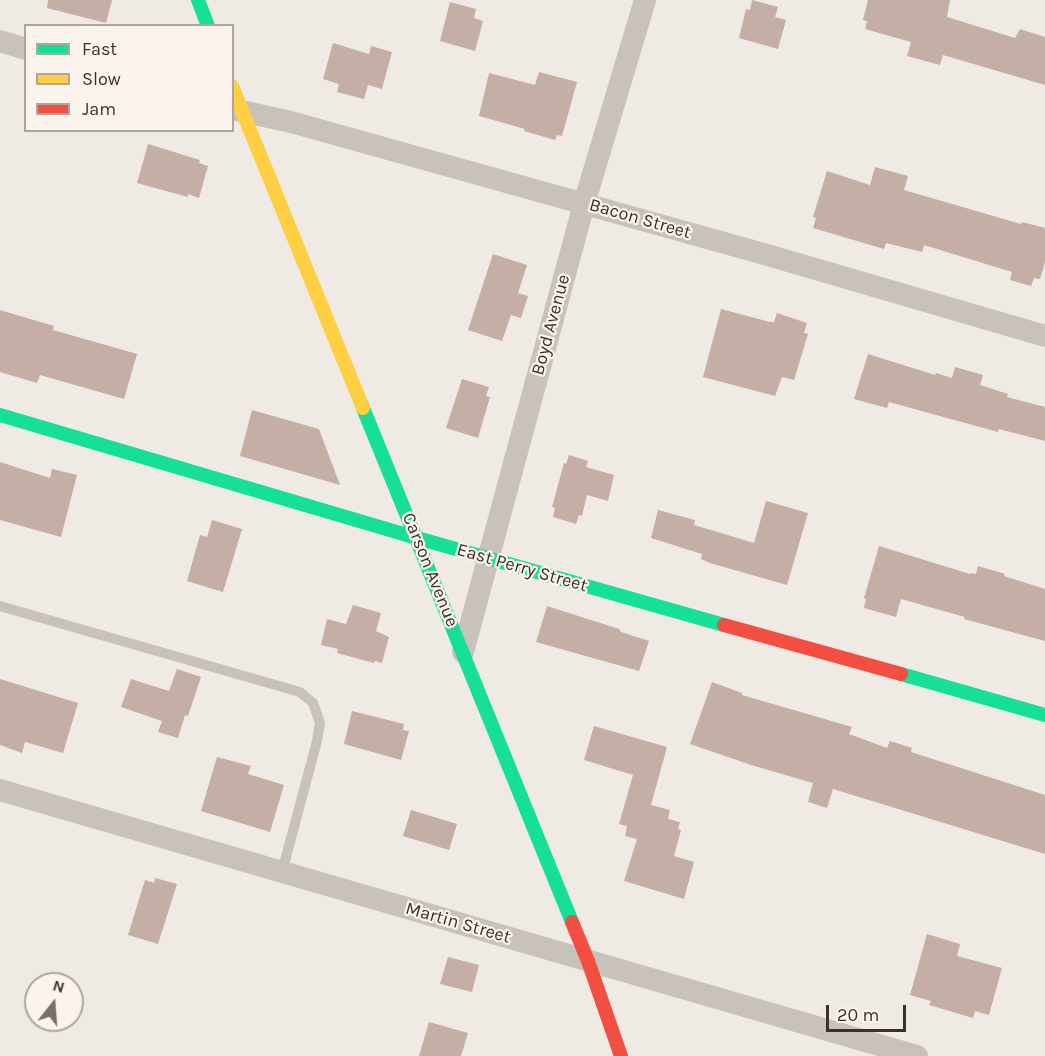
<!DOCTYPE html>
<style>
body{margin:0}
#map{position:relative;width:1045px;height:1056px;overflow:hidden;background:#efeae4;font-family:Karla,sans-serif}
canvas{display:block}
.legend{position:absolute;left:24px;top:24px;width:210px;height:108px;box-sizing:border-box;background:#fbf4ed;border:2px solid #aea59f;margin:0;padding:8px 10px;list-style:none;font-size:18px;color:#3b2f2a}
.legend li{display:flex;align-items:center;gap:12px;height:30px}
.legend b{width:30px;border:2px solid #aea59f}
.north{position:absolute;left:24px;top:972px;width:60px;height:60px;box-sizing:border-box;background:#fbf4ed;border:2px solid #aea59f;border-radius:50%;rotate:17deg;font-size:16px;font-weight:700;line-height:24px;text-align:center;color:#3b2f2a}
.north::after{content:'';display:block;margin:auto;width:21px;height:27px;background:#7a706b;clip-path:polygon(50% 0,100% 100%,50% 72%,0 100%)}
.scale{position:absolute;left:826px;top:1005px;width:80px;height:27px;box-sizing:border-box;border:3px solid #3b2f2a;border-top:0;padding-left:8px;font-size:18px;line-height:21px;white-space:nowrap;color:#3b2f2a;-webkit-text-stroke:4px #fbf4ed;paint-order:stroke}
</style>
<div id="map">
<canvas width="1045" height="1056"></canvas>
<ul class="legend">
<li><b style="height:8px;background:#16e098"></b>Fast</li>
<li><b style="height:8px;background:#ffcf43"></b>Slow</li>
<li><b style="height:8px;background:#f24e42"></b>Jam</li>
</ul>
<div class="north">N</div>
<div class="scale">20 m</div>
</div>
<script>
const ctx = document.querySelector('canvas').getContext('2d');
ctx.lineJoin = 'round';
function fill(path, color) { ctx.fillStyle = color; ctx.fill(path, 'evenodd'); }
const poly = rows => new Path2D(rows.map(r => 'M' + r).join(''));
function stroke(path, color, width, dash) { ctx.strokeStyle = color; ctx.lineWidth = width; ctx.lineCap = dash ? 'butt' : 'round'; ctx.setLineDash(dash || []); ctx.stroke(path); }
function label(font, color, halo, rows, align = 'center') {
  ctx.font = font + ' Karla,sans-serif'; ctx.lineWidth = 4.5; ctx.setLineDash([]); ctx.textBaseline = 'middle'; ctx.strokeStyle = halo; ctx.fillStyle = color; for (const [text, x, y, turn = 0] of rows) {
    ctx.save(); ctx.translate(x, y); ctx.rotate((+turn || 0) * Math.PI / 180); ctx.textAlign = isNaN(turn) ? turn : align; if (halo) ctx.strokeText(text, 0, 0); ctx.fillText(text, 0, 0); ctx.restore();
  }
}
fill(poly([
 [48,0,112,0,106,23,47,8],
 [752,0,778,7,775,17,786,20,778,49,739,38,746,9,750,10],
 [868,0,950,0,947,17,1015,38,1020,29,1045,37,1045,85,943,55,940,65,907,56,911,42,865,29,867,21,863,20],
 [450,2,476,9,474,18,483,21,475,51,440,41],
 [333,43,369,54,371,46,392,52,382,89,368,85,364,99,337,92,339,84,323,79],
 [539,72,577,82,562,136,557,135,555,140,524,131,525,129,479,116,489,73,535,85],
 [148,144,200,160,199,163,208,166,199,198,188,194,188,197,137,183],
 [875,167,908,176,904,190,1021,224,1022,222,1045,228,1045,262,1040,279,1034,278,1031,286,1010,280,1012,272,924,245,922,252,886,243,884,249,813,228,816,218,813,217,827,171,870,185],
 [493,254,527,265,518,293,528,296,521,318,511,315,502,341,468,330],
 [721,309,770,322,774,322,777,313,807,323,804,333,808,334,794,380,782,377,775,396,703,377],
 [0,310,54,326,53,330,137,354,124,399,40,375,37,383,0,372],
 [868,354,935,375,936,373,952,378,955,367,983,375,980,385,1008,394,1007,397,1045,407,1045,441,999,429,998,432,889,402,887,408,854,399],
 [462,379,489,387,486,396,490,397,478,438,446,428],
 [252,410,319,429,340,485,240,456],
 [569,455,588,461,586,467,614,475,608,501,587,495,582,516,579,515,576,524,553,517,555,508,552,507,564,463,566,464],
 [0,462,50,478,52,469,77,475,61,537,0,520],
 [766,501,808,513,787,585,710,563,701,559,702,554,651,538,658,510,695,520,694,525,754,543],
 [212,520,242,529,223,592,187,581,200,535,207,537],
 [879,546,970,574,971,573,976,574,978,566,1005,574,1004,576,1045,589,1045,641,964,619,965,617,901,599,896,617,864,608,866,599,864,598],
 [353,605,381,613,376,631,389,637,382,663,375,661,374,663,337,653,338,649,321,645,327,619,346,624],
 [547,606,619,629,621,632,649,641,639,671,536,642],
 [177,669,201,677,188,716,185,715,178,738,158,732,162,721,121,707,131,679,169,691],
 [0,679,78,703,63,753,25,742,22,753,0,745],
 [712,682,742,693,742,695,852,727,849,734,887,748,890,741,912,748,911,752,1045,795,1045,854,833,789,827,808,808,802,813,783,751,765,690,744],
 [352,711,404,724,403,730,409,731,401,760,344,744],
 [594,726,667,747,651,805,670,810,668,819,680,822,678,829,681,830,674,856,694,862,684,899,624,881,637,839,625,836,627,826,619,824,633,775,584,760],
 [217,757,251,766,248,774,284,785,270,832,201,811],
 [411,810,457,824,449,850,403,836],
 [155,878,177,884,158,944,128,935,145,880,154,883],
 [927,934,960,944,957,956,1002,968,989,1015,975,1011,973,1018,929,1005,931,1001,910,995],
 [448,957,479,965,472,992,440,984],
 [429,1022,468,1033,461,1056,419,1056]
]), '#c4aea5');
stroke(poly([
 [0,606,300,692,313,703,320,723,317,741,282,872]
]), '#c9c2bc', 10);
stroke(poly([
 [0,41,26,49],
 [232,109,291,122,764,254,1045,336],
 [463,652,584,204,645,0],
 [0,790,917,1056]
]), '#c9c2bc', 22);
stroke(poly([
 [198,0,208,26],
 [363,408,572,922],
 [0,415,417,538,724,625],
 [901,674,1045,715]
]), '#16e098', 14);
stroke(poly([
 [232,86,363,408]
]), '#ffcf43', 14);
stroke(poly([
 [724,625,901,674],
 [572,922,588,961,621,1056]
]), '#f24e42', 14);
label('18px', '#3b2f2a', '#fbf4ed', [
 ["Bacon Street",640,219,16],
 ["Boyd Avenue",551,325,-75],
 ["East Perry Street",522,568,16],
 ["Carson Avenue",430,570,68],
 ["Martin Street",458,923,16]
]);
</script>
